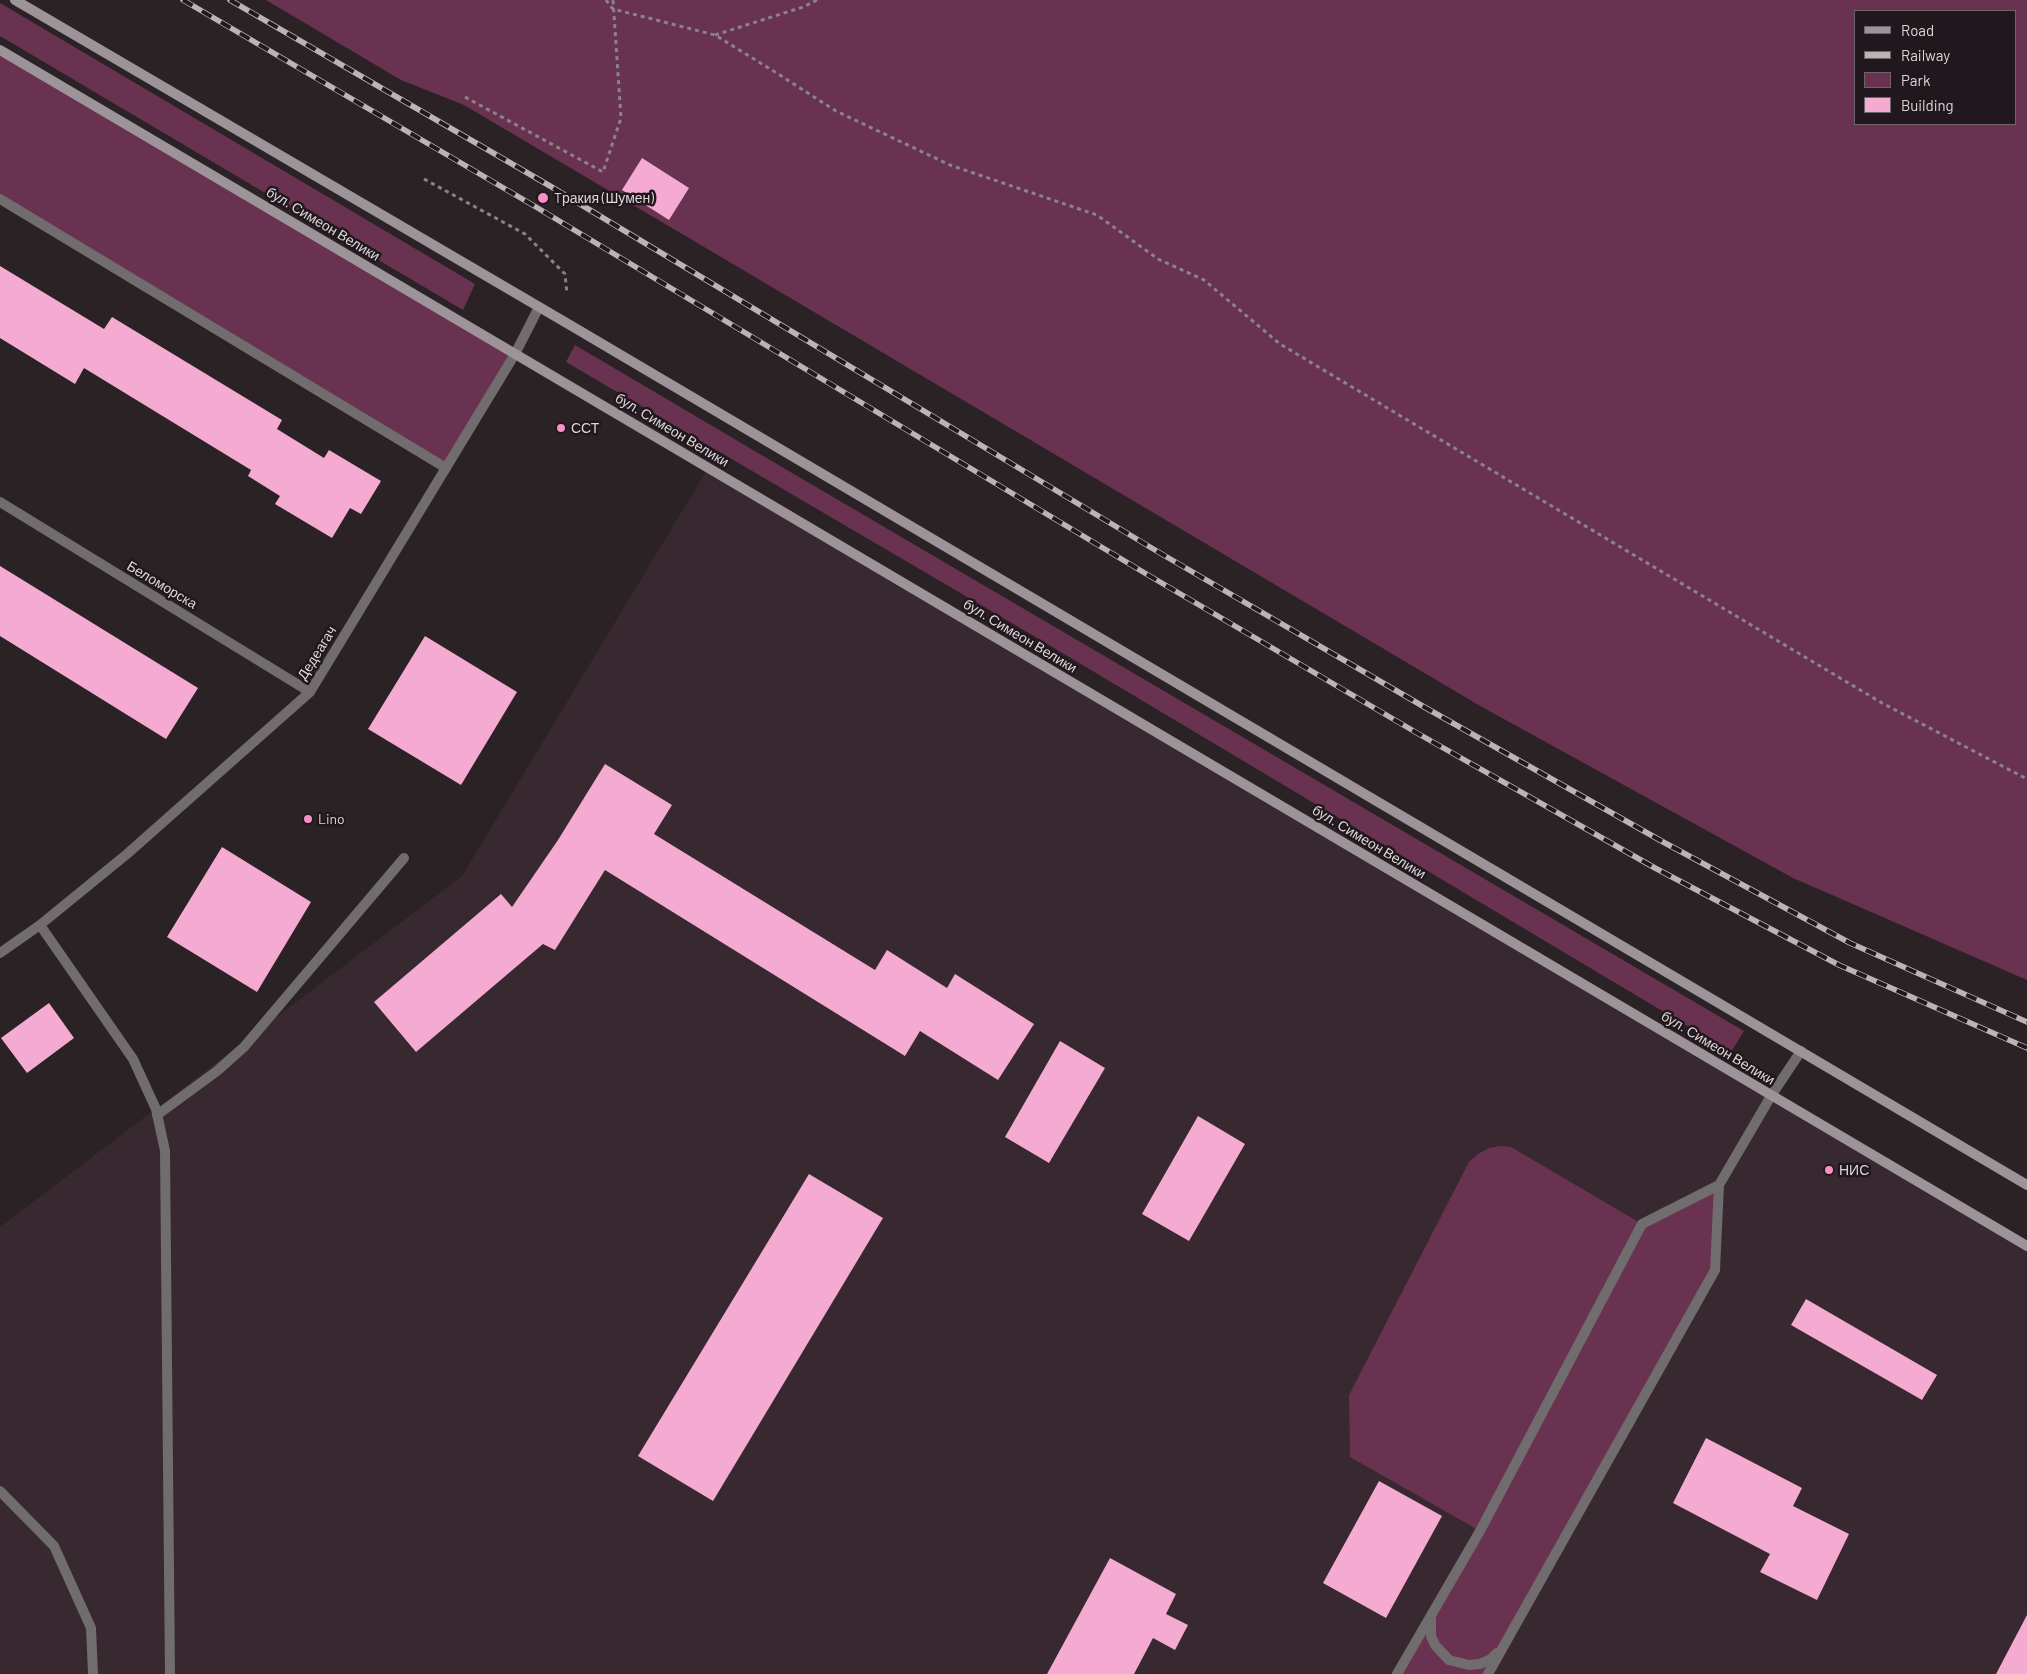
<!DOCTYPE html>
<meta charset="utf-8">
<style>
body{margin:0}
#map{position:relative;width:2027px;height:1674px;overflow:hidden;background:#2b2226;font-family:Barlow,sans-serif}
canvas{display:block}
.legend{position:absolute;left:1854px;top:10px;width:162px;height:115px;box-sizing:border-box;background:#21181d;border:1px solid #6c6469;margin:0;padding:6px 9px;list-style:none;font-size:15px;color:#ddd7da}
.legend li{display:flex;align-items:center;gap:10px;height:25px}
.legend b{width:25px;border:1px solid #6c6469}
</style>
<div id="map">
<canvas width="2027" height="1674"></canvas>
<ul class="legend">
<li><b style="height:6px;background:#9c9498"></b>Road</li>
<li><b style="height:6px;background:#bbb4b7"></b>Railway</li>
<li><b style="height:14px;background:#693251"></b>Park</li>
<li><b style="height:14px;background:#f5aad1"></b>Building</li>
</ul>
</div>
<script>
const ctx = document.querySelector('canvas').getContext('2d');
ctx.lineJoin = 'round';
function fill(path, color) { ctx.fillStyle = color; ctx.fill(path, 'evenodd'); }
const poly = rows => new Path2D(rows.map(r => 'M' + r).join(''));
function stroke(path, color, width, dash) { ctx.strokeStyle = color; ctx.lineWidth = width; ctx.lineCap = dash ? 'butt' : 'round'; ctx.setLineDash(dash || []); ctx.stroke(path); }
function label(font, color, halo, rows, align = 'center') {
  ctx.font = font + ' Barlow,sans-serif'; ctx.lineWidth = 5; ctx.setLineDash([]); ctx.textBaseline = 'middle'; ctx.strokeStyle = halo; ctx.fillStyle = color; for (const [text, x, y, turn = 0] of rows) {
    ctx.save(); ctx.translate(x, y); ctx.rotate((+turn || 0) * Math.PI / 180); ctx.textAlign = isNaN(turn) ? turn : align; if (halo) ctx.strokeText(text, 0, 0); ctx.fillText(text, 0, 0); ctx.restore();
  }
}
fill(poly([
 [708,468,2027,1246,2027,1674,0,1674,0,1227,462,876]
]), '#382830');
fill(poly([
 [266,0,2027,0,2027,980,1793,878,1482,707,464,105,401,80],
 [1856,11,2016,11,2016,124,1856,124],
 [0,3,475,284,463,310,0,36],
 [0,50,515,354,446,468,0,199],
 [575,345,770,460,1744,1031,1731,1052,1039,639,566,362],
 [1500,1146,1511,1147,1642,1224,1719,1185,1715,1270,1488,1674,1397,1674,1480,1531,1350,1457,1349,1395,1469,1162,1478,1154,1489,1148]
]), '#693251');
fill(poly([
 [642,158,689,188,669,220,622,190],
 [0,266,104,329,112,317,282,420,277,429,324,458,329,450,381,481,361,514,350,508,332,538,275,504,280,496,248,476,251,470,84,368,75,384,0,338],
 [0,566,198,688,166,739,0,636],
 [425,636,517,692,461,785,368,729],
 [605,764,672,805,654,834,875,970,887,950,947,988,955,974,1034,1024,998,1080,920,1031,905,1056,605,870,555,950,543,944,416,1052,374,1002,501,894,512,907,558,840],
 [222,847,311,902,257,992,167,937],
 [49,1003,74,1038,27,1073,1,1038],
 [1060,1041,1105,1068,1049,1163,1005,1137],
 [1198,1116,1245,1144,1189,1241,1142,1214],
 [809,1174,883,1218,713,1501,638,1456],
 [1806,1299,1937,1375,1922,1400,1791,1325],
 [1706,1438,1802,1488,1793,1506,1849,1534,1817,1600,1760,1572,1770,1554,1673,1503],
 [1379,1481,1442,1516,1386,1618,1323,1583],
 [1110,1558,1176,1594,1166,1614,1188,1625,1175,1650,1153,1638,1134,1674,1047,1674],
 [2027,1615,2027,1674,1996,1674]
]), '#f5aad1');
stroke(poly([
 [606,0,613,9,715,35,775,72,836,111,950,165,1097,215,1158,259,1204,280,1280,344,1882,703,2027,779],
 [715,35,803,7,817,0],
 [465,97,603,172,621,118,613,0],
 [424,179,525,234,565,274,567,294]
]), '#8b8487', 3, [4, 4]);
stroke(poly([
 [0,199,446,468],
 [157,1115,217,1071,244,1047,404,858],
 [0,1491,54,1546,91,1628,93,1674],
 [1431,1618,1431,1636,1435,1645,1449,1660,1469,1665,1480,1664,1491,1659,1497,1653],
 [1397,1674,1480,1531,1642,1224,1719,1185],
 [1488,1674,1715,1270,1719,1185,1771,1096,1801,1051]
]), '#716c6e', 10);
stroke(poly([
 [0,502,310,692],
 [40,925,133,1059,156,1109,165,1151,170,1674],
 [0,953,40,925,127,854,310,692,515,354,539,307]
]), '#716c6e', 10);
stroke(poly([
 [15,0,570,325,2027,1185],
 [0,50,2027,1246]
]), '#9c9498', 10);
const rail = poly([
 [183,0,536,207,1143,572,1417,733,1655,868,1839,965,2027,1048],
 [230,0,550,186,1160,553,1426,708,1665,843,1850,943,2027,1022]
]);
stroke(rail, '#bbb4b7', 5.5);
stroke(rail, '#21181d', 4, [11]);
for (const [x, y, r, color] of [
 [543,198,6,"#f98fc8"],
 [561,428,5,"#f98fc8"],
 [308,819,5,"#f98fc8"],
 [1829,1170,5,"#f98fc8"]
]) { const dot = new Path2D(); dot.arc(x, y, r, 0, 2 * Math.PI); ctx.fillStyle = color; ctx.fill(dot); stroke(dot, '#21181d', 2); }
label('14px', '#ddd7da', '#21181d', [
 ["Tракия (Шумен)",554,198],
 ["ССТ",571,428],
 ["Lino",318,819],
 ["НИС",1839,1170]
], 'left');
label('14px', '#ddd7da', '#21181d', [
 ["бул. Симеон Велики",323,224,31],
 ["бул. Симеон Велики",672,430,31],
 ["Беломорска",162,585,31],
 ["бул. Симеон Велики",1020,636,31],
 ["Дедеагач",317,653,-58],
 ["бул. Симеон Велики",1369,842,31],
 ["бул. Симеон Велики",1718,1048,31]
]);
</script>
